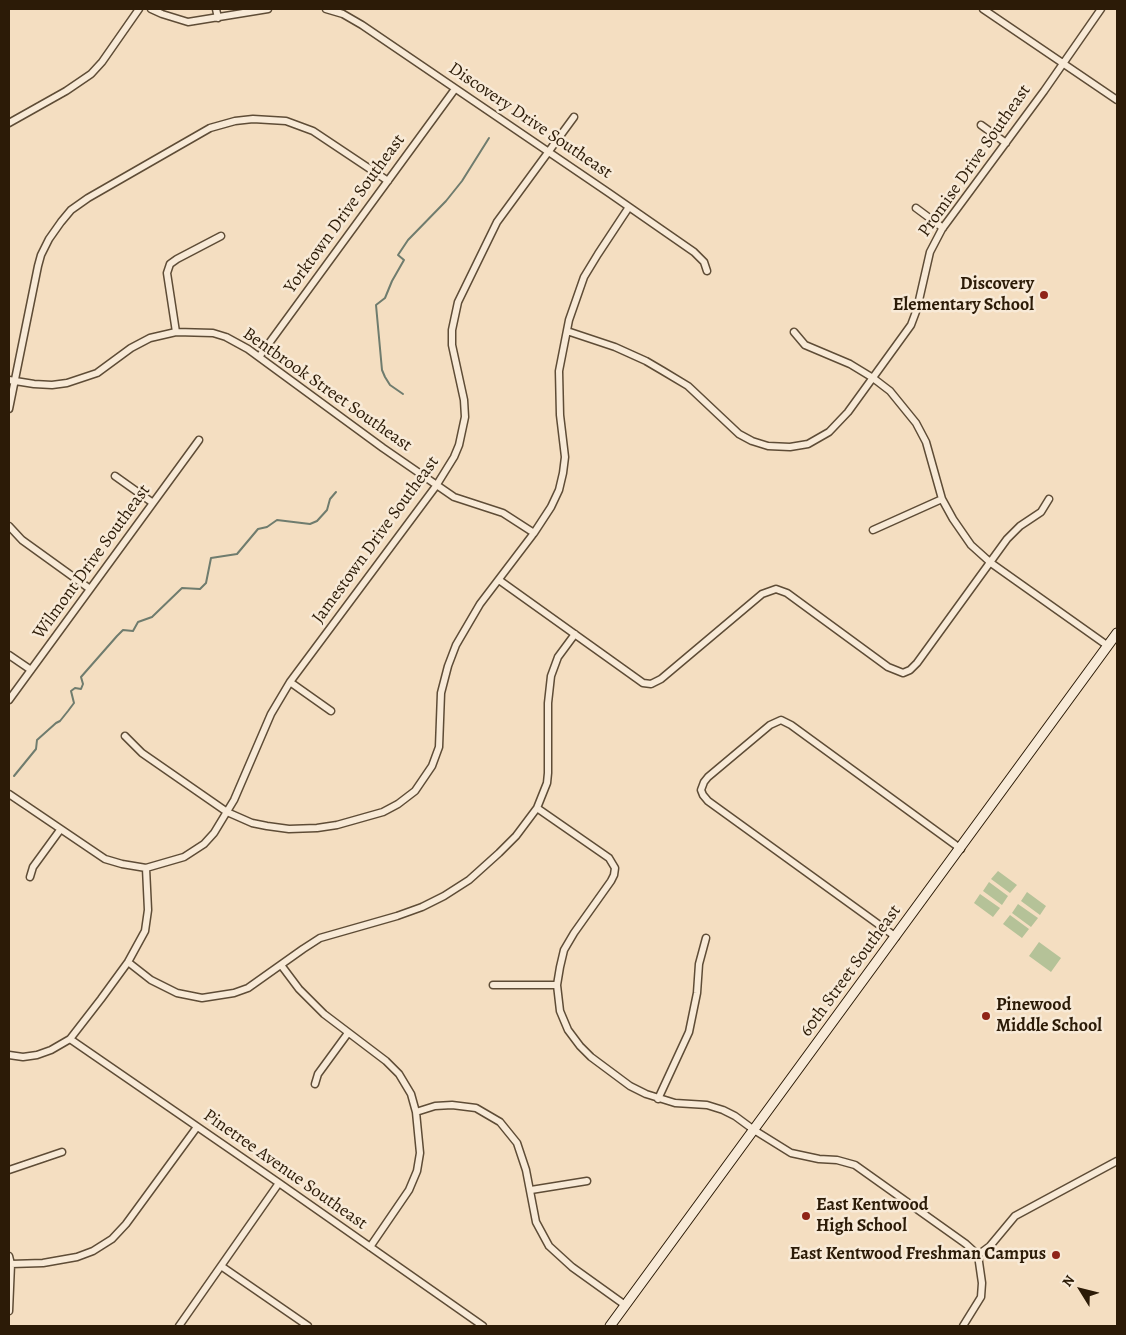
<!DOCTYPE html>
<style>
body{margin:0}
#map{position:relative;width:1126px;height:1335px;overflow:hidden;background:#f4dec1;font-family:Alegreya,serif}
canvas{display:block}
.frame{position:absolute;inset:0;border:10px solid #2c1b07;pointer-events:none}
.north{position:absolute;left:1056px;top:1265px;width:50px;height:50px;-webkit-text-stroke:4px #f8ead7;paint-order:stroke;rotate:306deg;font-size:14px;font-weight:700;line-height:20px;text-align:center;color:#2c1b07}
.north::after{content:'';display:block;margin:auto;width:18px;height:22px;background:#2c1b07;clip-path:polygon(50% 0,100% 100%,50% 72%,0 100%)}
</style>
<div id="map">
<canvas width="1126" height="1335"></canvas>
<div class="frame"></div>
<div class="north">N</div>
</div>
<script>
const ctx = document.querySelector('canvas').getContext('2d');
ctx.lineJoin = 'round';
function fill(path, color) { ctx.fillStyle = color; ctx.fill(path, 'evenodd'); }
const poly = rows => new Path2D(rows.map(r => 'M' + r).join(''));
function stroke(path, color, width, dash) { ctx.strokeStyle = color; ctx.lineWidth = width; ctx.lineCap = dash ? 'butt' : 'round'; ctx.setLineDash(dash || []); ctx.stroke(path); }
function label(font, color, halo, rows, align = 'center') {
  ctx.font = font + ' Alegreya,serif'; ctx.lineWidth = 5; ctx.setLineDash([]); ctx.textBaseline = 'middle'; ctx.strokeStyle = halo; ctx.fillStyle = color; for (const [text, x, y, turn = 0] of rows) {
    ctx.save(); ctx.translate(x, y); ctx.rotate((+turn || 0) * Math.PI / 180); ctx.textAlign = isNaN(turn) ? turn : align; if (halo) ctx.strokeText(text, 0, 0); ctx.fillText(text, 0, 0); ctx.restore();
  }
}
fill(poly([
 [998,871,1017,885,1010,893,991,879],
 [989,882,1008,896,1002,905,983,891],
 [1027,892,1046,906,1040,915,1021,901],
 [980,894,1000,908,993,917,974,903],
 [1018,904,1038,918,1031,927,1012,913],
 [1010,915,1029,929,1022,938,1003,924],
 [1039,942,1061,958,1051,972,1029,956]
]), '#b5c298');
stroke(poly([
 [403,394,390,385,385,377,382,370,376,305,385,298,392,281,404,260,398,255,408,240,446,201,462,181,489,138],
 [14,776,36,749,37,740,56,723,60,721,68,711,74,703,71,691,75,688,81,689,83,684,81,677,117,636,123,630,133,631,138,622,152,617,182,588,200,589,206,583,211,558,237,554,258,529,267,527,277,520,310,524,317,521,327,510,330,499,336,492]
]), '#6f7c6e', 2);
const street = poly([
 [151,9,162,14,188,22,268,9],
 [216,9,218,18],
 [326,9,343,14,362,25,609,193,694,252,704,262,707,271],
 [983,9,1117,100],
 [9,123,66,91,91,74,102,62,139,9],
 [981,125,1006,143],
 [916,208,943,228],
 [567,331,615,347,646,361,663,371,688,386,739,434,752,441,768,446,790,447,808,444,829,432,848,412,911,325,917,309,930,252,942,229,1044,91,1101,9],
 [176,332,167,273,170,264,177,259,221,236],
 [794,332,805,345,850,364,873,378,890,391,916,423,926,442,942,499,953,519,971,545,991,563,1108,646],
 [259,357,455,89],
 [9,380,34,384,52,385,67,383,97,373,131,348,150,338,176,332,213,333,226,337,248,349,383,448,454,497,503,513,534,533],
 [9,409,38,266,41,255,49,239,61,222,71,210,88,198,210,128,235,121,253,119,286,121,313,131,388,181],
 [115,476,153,503],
 [9,526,22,540,90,589],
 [873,530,942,499],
 [499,580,643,683,651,684,661,679,762,594,776,589,787,593,888,667,903,673,910,670,917,663,1007,539,1020,526,1041,512,1049,499],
 [9,655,31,670],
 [290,682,331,711],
 [9,700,199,440],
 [125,736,142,753,227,812,252,823,267,826,289,829,317,828,337,825,383,812,398,804,415,791,432,766,439,747,441,693,448,666,456,645,480,604,534,533,551,507,559,490,563,473,565,457,560,415,559,371,569,320,584,277,598,254,629,207],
 [9,794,105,859,122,864,146,868,184,857,204,844,214,833,234,800,271,714,290,682,436,486,454,457,459,445,465,417,464,400,452,345,452,330,458,302,497,222,574,117],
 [537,808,609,858,615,868,614,875,611,881,574,933,564,950,560,967,557,985,560,1011,568,1030,580,1046,591,1057,630,1086,646,1094,675,1103,707,1105,723,1110,735,1116,754,1130,791,1153,819,1159,837,1160,855,1165,966,1244,978,1255],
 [30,877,33,867,60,830],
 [896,937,708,801,703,795,701,790,704,782,708,777,770,725,781,720,791,725,961,849],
 [128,962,151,980,177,993,202,998,234,993,248,988,303,949,320,938,397,916,422,907,444,896,469,880,499,853,516,836,537,808,547,783,548,773,548,703,551,676,558,657,575,634],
 [281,965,299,989,324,1014,386,1061,399,1074,411,1094,416,1112,420,1153,417,1171,409,1190,370,1247],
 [493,985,557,985],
 [70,1039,279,1183,483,1326],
 [9,1055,23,1057,37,1055,51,1050,70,1039,101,999,128,962,145,931,148,910,146,868],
 [315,1084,318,1074,348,1033],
 [658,1099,689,1032,697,993,699,964,706,938],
 [416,1112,435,1106,452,1105,476,1108,500,1122,517,1143,526,1170,536,1222,549,1246,572,1267,625,1305],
 [9,1170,62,1152],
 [531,1190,587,1181],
 [978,1255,990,1246,1015,1216,1117,1161],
 [9,1256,11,1264,9,1311],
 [11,1264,43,1263,77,1257,93,1251,112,1239,126,1224,197,1127],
 [221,1266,308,1326],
 [179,1326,279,1183],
 [963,1326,981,1297,982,1283,978,1255]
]);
const secondary = poly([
 [610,1326,1117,633]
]);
stroke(street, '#5e4c36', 9);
stroke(secondary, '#2c1b07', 11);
stroke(street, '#f8ead7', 6);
stroke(secondary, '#f8ead7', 9);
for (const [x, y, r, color] of [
 [1044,295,5,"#8f2418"],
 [986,1016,5,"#8f2418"],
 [806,1216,5,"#8f2418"],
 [1056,1255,5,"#8f2418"]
]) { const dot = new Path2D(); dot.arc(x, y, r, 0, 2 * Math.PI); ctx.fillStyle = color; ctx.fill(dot); stroke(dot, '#f8ead7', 2); }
label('18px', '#2c1b07', '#f8ead7', [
 ["Discovery Drive Southeast",530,121,34],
 ["Promise Drive Southeast",975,161,-55],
 ["Yorktown Drive Southeast",345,214,-54],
 ["Bentbrook Street Southeast",327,390,35],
 ["Jamestown Drive Southeast",376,540,-54],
 ["Wilmont Drive Southeast",92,562,-54],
 ["60th Street Southeast",851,971,-54],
 ["Pinetree Avenue Southeast",285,1170,35]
]);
label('bold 18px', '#2c1b07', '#f8ead7', [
 ["Discovery",1034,285],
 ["Elementary School",1034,306],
 ["Pinewood",996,1006,"left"],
 ["Middle School",996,1027,"left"],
 ["East Kentwood",816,1206,"left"],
 ["High School",816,1227,"left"],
 ["East Kentwood Freshman Campus",1046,1255]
], 'right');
</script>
